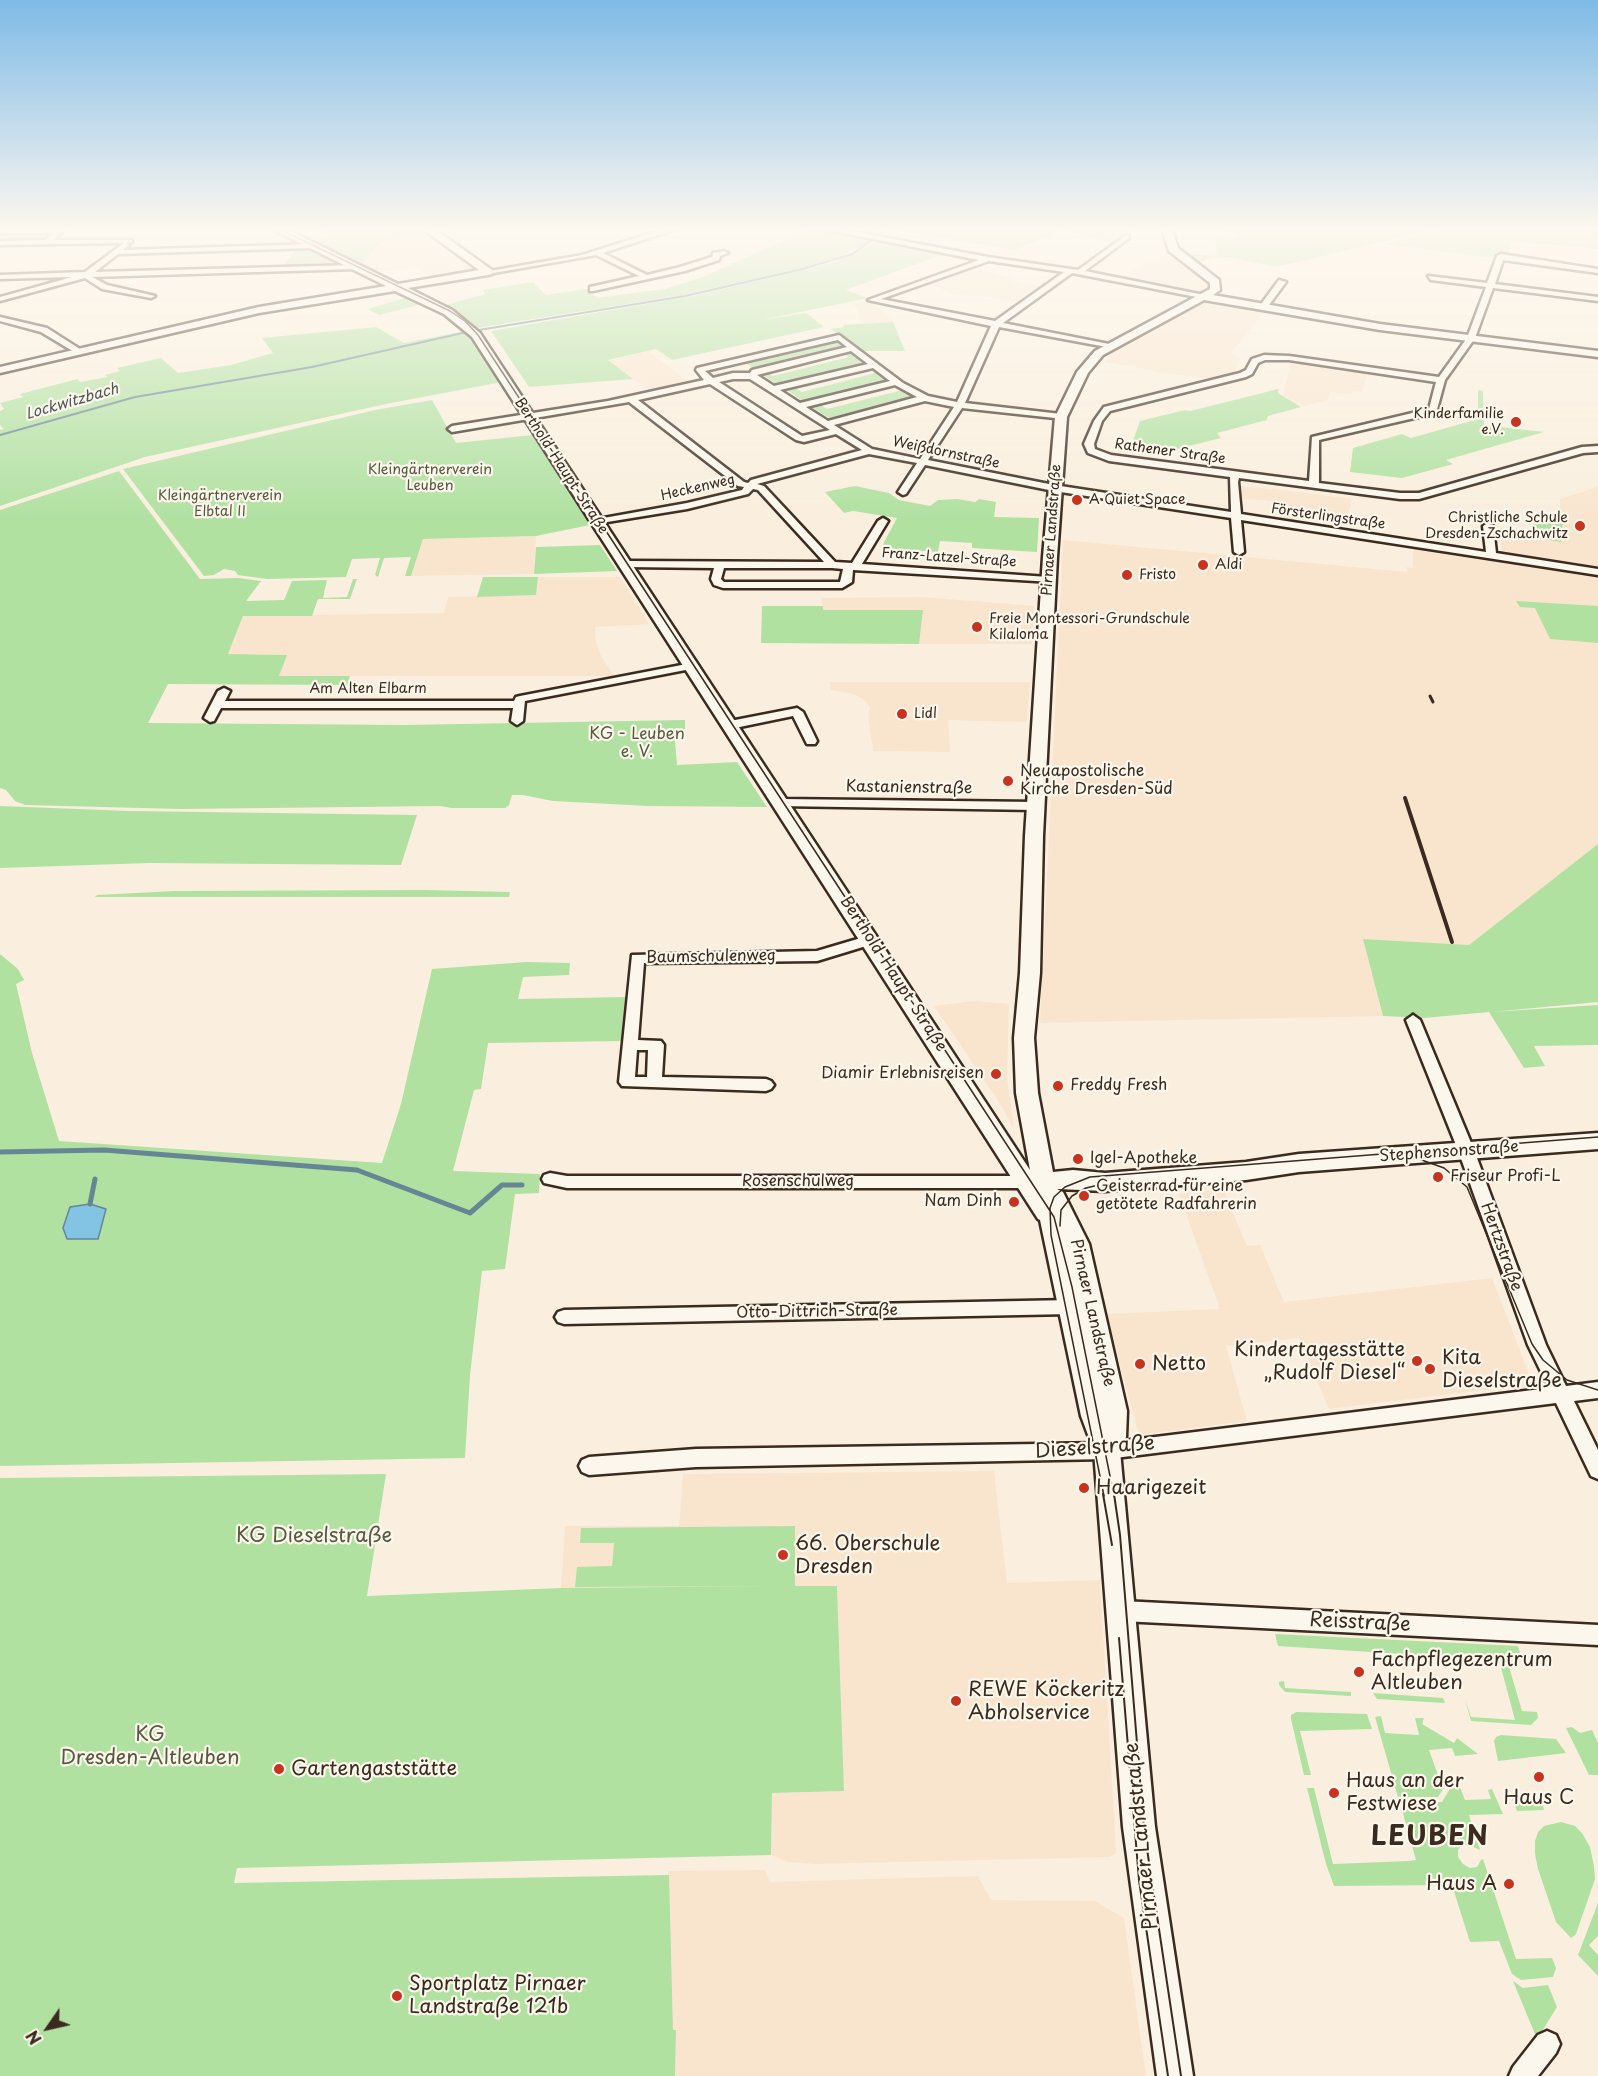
<!DOCTYPE html>
<meta charset="utf-8">
<style>
body{margin:0}
#map{position:relative;width:1598px;height:2076px;overflow:hidden;background:#faefde;font-family:"Playpen Sans",sans-serif}
canvas{display:block}
.north{position:absolute;left:18px;top:1998px;width:60px;height:60px;-webkit-text-stroke:4px #fbf7ec;paint-order:stroke;rotate:236deg;font-size:16px;font-weight:700;line-height:24px;text-align:center;color:#3b2a1e}
.north::after{content:'';display:block;margin:auto;width:21px;height:27px;background:#3b2a1e;clip-path:polygon(50% 0,100% 100%,50% 72%,0 100%)}
</style>
<div id="map">
<canvas width="1598" height="2076"></canvas>
<div class="north">N</div>
</div>
<script>
const ctx = document.querySelector('canvas').getContext('2d');
ctx.lineJoin = 'round';
function fill(path, color) { ctx.fillStyle = color; ctx.fill(path, 'evenodd'); }
const poly = rows => new Path2D(rows.map(r => 'M' + r).join(''));
function stroke(path, color, width, dash) { ctx.strokeStyle = color; ctx.lineWidth = width; ctx.lineCap = dash ? 'butt' : 'round'; ctx.setLineDash(dash || []); ctx.stroke(path); }
function label(font, color, halo, rows, align = 'center') {
  ctx.font = font + ' "Playpen Sans",sans-serif'; ctx.lineWidth = 4.5; ctx.setLineDash([]); ctx.textBaseline = 'middle'; ctx.strokeStyle = halo; ctx.fillStyle = color; for (const [text, x, y, turn = 0] of rows) {
    ctx.save(); ctx.translate(x, y); ctx.rotate((+turn || 0) * Math.PI / 180); ctx.textAlign = isNaN(turn) ? turn : align; if (halo) ctx.strokeText(text, 0, 0); ctx.fillText(text, 0, 0); ctx.restore();
  }
}
fill(poly([
 [426,233,478,270,431,278,418,268,376,272,361,265,381,242],
 [1168,250,1210,285,1209,290,1200,294,1120,278],
 [975,268,1009,277,1013,281,1038,286,1016,302,984,296,957,295,928,284],
 [1208,300,1264,311,1231,353,1240,359,1233,376,1221,380,1160,373,1141,368,1105,362,1116,348],
 [866,301,876,305,893,322,860,324,858,309,852,304],
 [648,351,690,382,650,391,608,361],
 [1291,362,1368,372,1362,392,1353,391,1352,394,1330,392,1328,400,1305,406,1283,395],
 [1241,486,1284,490,1352,499,1348,516,1300,509,1296,522,1280,520,1286,502,1243,499],
 [1598,487,1598,568,1503,552,1498,532,1561,542,1563,520,1560,520,1560,499],
 [536,536,534,574,411,576,423,539],
 [1063,540,1408,572,1406,567,1413,568,1413,544,1598,572,1598,844,1469,945,1363,939,1383,1016,1040,1023],
 [538,577,620,577,649,624,595,627,596,642,601,656,614,676,279,676,286,655,228,654,243,616,444,613,448,597,536,595],
 [923,597,1034,606,1032,644,919,644,923,610,823,610,822,598],
 [830,682,1030,682,1027,722,948,720,950,752,873,751,868,715,870,708,866,701,854,694,831,690],
 [973,1001,1009,1004,1007,1078,1014,1129,1001,1105,934,1006],
 [1223,1189,1247,1246,1260,1245,1284,1302,1492,1278,1533,1384,1329,1409,1299,1338,1226,1346,1247,1421,1139,1435,1106,1314,1220,1309,1179,1194],
 [994,1471,1007,1583,1100,1580,1116,1849,1115,1854,1110,1857,815,1864,788,1862,771,1855,772,1793,844,1791,837,1586,561,1588,565,1526,679,1526,683,1474],
 [765,1870,770,1882,978,1876,991,1900,1095,1901,1124,1918,1146,2076,675,2076,676,2031,673,2030,668,1871]
]), '#f9e5ce');
fill(poly([
 [322,230,423,230,426,233,381,242,361,265,307,241,331,236],
 [806,230,827,230,871,240,864,245,830,260,801,269,677,296,477,328,469,320,445,305,485,294,483,290,533,282,546,295,585,289,598,298,665,289,703,277],
 [895,230,1063,230,1015,250],
 [1064,230,1135,230,1114,243],
 [1222,230,1433,230,1276,267,1227,257,1196,261,1186,254,1218,256,1214,237,1233,240,1240,236],
 [1439,230,1591,230,1598,237,1598,249,1512,241,1507,257,1495,258,1385,244,1415,237,1423,238,1421,235],
 [878,241,944,254,846,290,868,298,761,320,806,313,824,327,672,360,656,349,608,360,633,379,529,387,491,331,693,296,813,268,834,262],
 [296,249,308,249,343,266,281,268],
 [408,297,422,304,379,315,368,309],
 [893,322,905,351,859,351,831,329,844,327,843,325],
 [376,327,404,343,465,331,470,334,502,382,386,404,145,457,0,506,0,430,4,429,0,425,0,411,4,409,0,403,23,397,20,394,77,379,80,382,107,377,105,375,120,371,117,368,161,358,178,373,231,365,273,353,262,338],
 [836,340,847,345,841,346,845,350,756,370,742,361],
 [847,351,853,352,863,358,858,360,865,366,781,387,758,372,764,371,773,376,849,357,841,352],
 [870,367,875,368,894,382,807,404,784,388,792,386,802,392,875,373,867,368],
 [1278,389,1278,393,1301,407,1268,416,1267,420,1217,433,1221,438,1177,449,1132,444,1140,421,1185,410,1190,411],
 [903,390,921,399,834,421,809,406,818,403,827,409],
 [1478,390,1483,391,1484,425,1544,432,1446,460,1453,464,1402,478,1350,472,1353,448,1402,434,1411,438,1478,419],
 [432,400,456,443,533,435,590,525,536,536,423,539,411,576,405,576,411,557,384,558,378,577,375,575,380,558,352,559,346,577,267,579,238,575,235,571,224,569,214,575,204,576,123,469,375,410],
 [119,471,200,579,238,578,261,581,246,601,284,600,292,581,327,580,323,598,347,597,353,579,357,579,350,599,318,599,312,616,243,616,228,654,287,655,279,676,350,676,347,685,168,684,148,723,405,725,685,720,685,729,674,730,677,765,737,762,767,807,648,806,553,801,523,795,512,795,509,805,505,808,452,808,440,806,181,809,25,805,15,801,6,790,0,788,0,510],
 [855,486,889,493,899,500,930,506,938,500,957,499,975,502,979,499,996,502,994,517,1039,518,1037,552,972,548,972,543,940,541,938,552,881,548,897,518,853,511,844,513,825,492],
 [1534,516,1563,520,1561,542,1498,532,1496,528,1533,531],
 [600,545,617,571,534,574,536,547],
 [483,577,538,577,536,595,477,597],
 [1516,601,1598,606,1598,643,1550,639,1535,608,1520,607],
 [762,606,823,606,823,610,923,610,919,644,761,643],
 [0,806,129,811,417,815,401,865,149,863,0,868],
 [1598,844,1598,1002,1491,1012,1598,1005,1598,1045,1534,1046,1545,1066,1524,1068,1489,1012,1424,1018,1383,1016,1363,939,1469,945],
 [425,890,510,892,509,897,95,897,97,895,175,891],
 [0,954,18,969,24,980,16,984,32,1053,59,1141,382,1163,401,1104,432,969,526,962,570,963,569,975,523,977,518,999,628,997,624,1041,488,1043,481,1089,474,1090,453,1171,540,1174,539,1193,515,1194,505,1269,482,1271,470,1375,465,1458,0,1466],
 [386,1474,367,1596,561,1588,775,1586,575,1587,577,1567,612,1566,614,1543,580,1543,581,1528,795,1526,795,1586,837,1586,844,1791,772,1793,771,1855,237,1868,234,1883,669,1875,673,2030,676,2030,675,2076,0,2076,0,1478],
 [1275,1634,1518,1646,1520,1653,1505,1653,1522,1711,1537,1712,1538,1718,1531,1725,1471,1721,1465,1699,1471,1717,1515,1720,1498,1656,1456,1653,1457,1660,1433,1658,1432,1656,1278,1646],
 [1284,1681,1285,1688,1351,1692,1351,1696,1285,1692,1279,1685,1279,1682],
 [1373,1693,1443,1698,1445,1703,1377,1699],
 [1296,1712,1367,1714,1372,1729,1300,1731,1311,1775,1304,1775,1291,1719,1291,1715],
 [1381,1716,1385,1733,1419,1735,1415,1718,1424,1718,1422,1724,1454,1743,1457,1738,1478,1754,1455,1756,1452,1748,1429,1750,1439,1778,1451,1777,1438,1797,1398,1797,1375,1717],
 [1572,1727,1580,1733,1592,1730,1598,1743,1598,1775,1589,1775,1566,1728],
 [1501,1735,1556,1739,1566,1753,1498,1761,1494,1741,1496,1737],
 [1454,1782,1458,1782,1465,1800,1491,1799,1488,1790,1492,1789,1503,1814,1469,1815,1480,1850,1469,1845,1462,1845,1458,1850,1458,1857,1463,1864,1470,1868,1477,1867,1481,1860,1483,1859,1516,1959,1552,1958,1556,1968,1553,1977,1521,1980,1512,1974,1499,1941,1470,1942,1452,1885,1334,1886,1326,1864,1307,1788,1314,1788,1333,1864,1409,1861,1416,1860,1400,1803,1442,1802],
 [1541,1798,1544,1810,1517,1811,1512,1799],
 [1561,1822,1575,1826,1582,1833,1590,1847,1594,1866,1595,1879,1576,1934,1571,1938,1556,1922,1538,1869,1535,1854,1535,1841,1538,1832,1544,1826],
 [1598,1903,1598,1936,1589,1945,1598,1955,1598,1976,1578,1955],
 [1513,1981,1523,1988,1548,1985,1557,2007,1537,2039]
]), '#b0e1a1');
const water = poly([
 [90,1204,106,1209,98,1239,67,1239,63,1228,70,1207,90,1204]
]);
fill(water, '#83c4e4');
stroke(water, '#668695', 1.5);
stroke(poly([
 [0,435,135,397,312,367,467,332,685,296,803,269,852,254,886,230]
]), '#668695', 2);
stroke(poly([
 [0,1152,104,1150,357,1170,470,1213,502,1185,522,1185],
 [90,1204,95,1179]
]), '#668695', 5);
const street = poly([
 [0,230,64,230,54,240,132,240,132,242,126,243,129,245,123,250,313,244,317,246,313,248,118,254,95,272,356,265,360,267,356,269,92,277,107,285,155,296,151,298,102,289,85,278,0,301,0,297,72,277,0,279,0,275,85,272,124,243,0,245,0,241,45,240,54,233,0,233,0,230],
 [661,230,673,230,603,253,647,275,680,267,712,257,713,253,724,251,728,253,720,256,719,260,685,271,593,291,590,291,590,287,639,276,596,255,488,274,484,272,582,255,661,230],
 [829,230,846,230,988,257,1078,270,1125,236,1129,236,1129,238,1085,271,1204,295,1207,295,1207,299,1072,273,1003,323,1109,344,1112,344,1112,348,999,327,965,403,1061,414,1065,417,1064,419,962,408,928,460,1054,485,1231,512,1230,477,1109,461,1088,453,1084,444,1094,421,1104,407,1240,373,1246,370,1252,359,1264,355,1289,356,1439,377,1467,338,1486,287,1431,280,1428,276,1487,283,1497,256,1501,254,1598,269,1598,273,1503,260,1495,284,1598,297,1598,301,1493,288,1475,338,1445,380,1436,413,1319,440,1319,483,1400,493,1419,493,1582,447,1598,446,1598,452,1583,453,1419,499,1400,499,1239,478,1238,482,1241,514,1486,552,1483,526,1488,523,1493,526,1496,553,1598,569,1598,575,1241,520,1244,552,1239,555,1234,552,1231,518,1054,491,925,465,906,494,903,495,898,492,917,463,869,454,757,484,764,486,835,562,852,563,878,521,883,518,888,521,862,564,1048,577,1052,578,1052,582,853,570,852,582,842,588,723,588,714,585,711,579,714,568,625,567,620,564,625,561,824,562,758,490,753,489,748,494,687,509,595,524,595,520,598,519,687,503,742,490,744,487,738,486,629,402,452,432,448,429,452,426,608,401,704,380,696,370,697,368,839,335,903,383,928,396,957,402,991,326,868,300,979,260,829,230],
 [989,261,1064,272,995,321,881,299,989,261],
 [838,340,847,347,752,370,750,373,733,373,713,378,705,371,838,340],
 [851,351,868,364,774,386,757,375,851,351],
 [1265,360,1289,360,1436,382,1429,409,1312,437,1309,481,1111,455,1095,449,1094,444,1102,421,1110,411,1246,377,1252,374,1258,363,1265,360],
 [873,368,890,381,800,403,780,390,873,368],
 [733,379,750,379,830,430,802,436,719,382,733,379],
 [710,384,796,440,804,442,836,434,862,450,751,480,748,483,744,482,638,400,710,384],
 [895,385,917,397,828,421,806,407,895,385],
 [925,401,954,407,920,459,872,449,834,425,925,401],
 [724,568,832,568,843,569,840,582,724,582,721,579,724,568],
 [1598,230,1598,233,1595,231,1595,230,1598,230],
 [1279,280,1286,282,1266,309,1260,309,1259,307,1279,280],
 [0,317,47,328,83,351,76,353,41,332,0,321,0,317],
 [692,663,698,666,696,668,525,701,523,721,517,725,511,721,513,708,221,708,214,721,210,722,204,718,218,691,224,688,230,691,225,701,514,701,516,697,520,696,692,663],
 [797,708,803,712,817,741,815,744,807,744,793,716,730,729,724,725,730,721,797,708],
 [782,799,1036,802,1042,806,1036,810,778,806,776,803,778,800,782,799],
 [871,935,878,940,876,943,817,961,644,963,638,1040,661,1041,664,1045,662,1077,766,1079,771,1081,774,1085,771,1089,766,1091,622,1086,619,1082,632,955,817,951,871,935],
 [637,1050,648,1050,647,1077,635,1077,637,1050],
 [1413,1015,1420,1020,1474,1150,1546,1345,1566,1386,1598,1382,1598,1398,1574,1401,1598,1450,1598,1479,1591,1476,1556,1403,1107,1459,696,1467,589,1475,582,1472,579,1466,582,1460,589,1457,696,1449,1107,1443,1549,1388,1528,1345,1458,1150,1406,1020,1413,1015],
 [550,1173,567,1176,1034,1176,1040,1178,1042,1182,1040,1186,1034,1188,567,1188,544,1183,542,1179,544,1175,550,1173],
 [1071,1300,1077,1302,1080,1307,1077,1312,1071,1314,564,1324,558,1322,555,1317,558,1312,564,1310,1071,1300],
 [1122,1601,1598,1625,1598,1645,1122,1621,1115,1618,1112,1611,1115,1604,1122,1601],
 [1547,2031,1556,2035,1560,2044,1556,2053,1538,2076,1509,2076,1513,2067,1538,2035,1547,2031]
]);
const secondary = poly([
 [274,230,288,230,398,284,479,270,424,230,436,230,492,270,492,274,488,275,408,288,452,310,480,333,1030,1170,1016,1093,1014,1038,1020,973,1025,836,1043,557,1055,417,1077,372,1095,351,1210,289,1210,283,1169,251,1162,230,1172,230,1178,248,1219,280,1220,290,1213,295,1380,324,1598,351,1598,357,1380,330,1204,300,1103,355,1088,373,1067,417,1057,557,1043,836,1040,973,1034,1038,1038,1093,1053,1172,1073,1170,1105,1173,1246,1162,1299,1154,1598,1133,1598,1149,1299,1172,1246,1180,1105,1191,1057,1189,1063,1192,1089,1244,1127,1411,1126,1437,1120,1451,1155,1827,1193,2076,1157,2076,1123,1827,1094,1451,1081,1416,1040,1220,1038,1219,472,337,444,314,395,291,259,313,0,373,0,367,259,307,386,286,274,230]
]);
stroke(street, '#3b2a1e', 5);
stroke(secondary, '#3b2a1e', 5);
fill(street, '#fbf7ec');
fill(secondary, '#fbf7ec');
stroke(poly([
 [281,230,450,311,465,321,478,335,1054,1217,1072,1287,1114,1496],
 [1402,1158,1419,1159,1444,1168,1467,1187,1532,1344,1543,1360,1567,1380,1598,1390],
 [1060,1226,1061,1210,1072,1196,1086,1188,1107,1183],
 [1104,1496,1051,1235,1050,1208,1054,1197,1065,1187,1090,1177,1598,1137]
]), '#3b2a1e', 1.5);
stroke(poly([
 [1103,1494,1112,1545],
 [1114,1494,1120,1535,1144,1829,1181,2076],
 [1119,1638,1139,1880,1168,2076]
]), '#3b2a1e', 2);
stroke(poly([
 [1430,696,1433,702]
]), '#3b2a1e', 3);
stroke(poly([
 [1405,798,1452,942]
]), '#3b2a1e', 4);
const sky = ctx.createLinearGradient(0, 0, 0, 521);
sky.addColorStop(0, '#7fbae6');
sky.addColorStop(0.44, '#fdf8f0');
sky.addColorStop(1, '#fdf8f000');
ctx.fillStyle = sky;
ctx.fillRect(0, 0, 1598, 521);
for (const [x, y, r, color] of [
 [1516,422,6,"#c8321e"],
 [1077,500,6,"#c8321e"],
 [1580,526,6,"#c8321e"],
 [1203,565,6,"#c8321e"],
 [1127,575,6,"#c8321e"],
 [977,627,6,"#c8321e"],
 [902,714,6,"#c8321e"],
 [1008,781,6,"#c8321e"],
 [996,1074,6,"#c8321e"],
 [1058,1086,6,"#c8321e"],
 [1078,1159,6,"#c8321e"],
 [1438,1177,6,"#c8321e"],
 [1084,1196,6,"#c8321e"],
 [1014,1202,6,"#c8321e"],
 [1417,1361,6,"#c8321e"],
 [1140,1364,6,"#c8321e"],
 [1430,1369,6,"#c8321e"],
 [1084,1488,6,"#c8321e"],
 [783,1555,6,"#c8321e"],
 [1359,1672,6,"#c8321e"],
 [956,1701,6,"#c8321e"],
 [279,1769,6,"#c8321e"],
 [1539,1777,6,"#c8321e"],
 [1334,1793,6,"#c8321e"],
 [1509,1884,6,"#c8321e"],
 [397,1996,6,"#c8321e"]
]) { const dot = new Path2D(); dot.arc(x, y, r, 0, 2 * Math.PI); ctx.fillStyle = color; ctx.fill(dot); stroke(dot, '#fbf7ec', 2); }
label('14px', '#3b2a1e', '#fbf7ec', [
 ["Kinderfamilie",1504,414,"right"],
 ["e.V.",1504,430,"right"],
 ["A Quiet Space",1089,500],
 ["Christliche Schule",1568,518,"right"],
 ["Dresden-Zschachwitz",1568,534,"right"],
 ["Aldi",1215,565],
 ["Fristo",1139,575],
 ["Freie Montessori-Grundschule",989,619],
 ["Kilaloma",989,635],
 ["Lidl",914,714]
], 'left');
label('14px', '#3b2a1e', '#fbf7ec', [
 ["Rathener Straße",1170,452,8],
 ["Weißdornstraße",946,453,12],
 ["Berthold-Haupt-Straße",561,466,57],
 ["Heckenweg",698,488,-13],
 ["Försterlingstraße",1328,517,8],
 ["Pirnaer Landstraße",1052,530,-86],
 ["Franz-Latzel-Straße",949,558,4],
 ["Am Alten Elbarm",368,689]
]);
label('14px', '#58583f', '#fbf7ec', [
 ["Kleingärtnerverein",430,470],
 ["Leuben",430,486],
 ["Kleingärtnerverein",220,496],
 ["Elbtal II",220,512]
]);
label('italic 15px', '#515859', '#fbf7ec', [
 ["Lockwitzbach",72,402,-16]
]);
label('16px', '#58583f', '#fbf7ec', [
 ["KG - Leuben",637,735],
 ["e. V.",637,753]
]);
label('16px', '#3b2a1e', '#fbf7ec', [
 ["Neuapostolische",1020,772],
 ["Kirche Dresden-Süd",1020,790],
 ["Diamir Erlebnisreisen",984,1074,"right"],
 ["Freddy Fresh",1070,1086],
 ["Igel-Apotheke",1090,1159],
 ["Friseur Profi-L",1450,1177],
 ["Geisterrad für eine",1096,1187],
 ["getötete Radfahrerin",1096,1205],
 ["Nam Dinh",1002,1202,"right"]
], 'left');
label('16px', '#3b2a1e', '#fbf7ec', [
 ["Kastanienstraße",909,788,1],
 ["Baumschulenweg",711,957,-1],
 ["Berthold-Haupt-Straße",893,974,57],
 ["Stephensonstraße",1449,1152,-4],
 ["Rosenschulweg",798,1182],
 ["Hertzstraße",1501,1247,70],
 ["Otto-Dittrich-Straße",817,1312,-1],
 ["Pirnaer Landstraße",1092,1313,77]
]);
label('20px', '#3b2a1e', '#fbf7ec', [
 ["Kindertagesstätte",1405,1350,"right"],
 ["„Rudolf Diesel“",1405,1373,"right"],
 ["Kita",1442,1358],
 ["Dieselstraße",1442,1381],
 ["Netto",1152,1364],
 ["Haarigezeit",1096,1488],
 ["66. Oberschule",795,1544],
 ["Dresden",795,1567],
 ["Fachpflegezentrum",1371,1660],
 ["Altleuben",1371,1683],
 ["REWE Köckeritz",968,1690],
 ["Abholservice",968,1713],
 ["Gartengaststätte",291,1769],
 ["Haus an der",1346,1781],
 ["Festwiese",1346,1804],
 ["Haus C",1539,1798,"center"],
 ["Haus A",1497,1884,"right"],
 ["Sportplatz Pirnaer",409,1984],
 ["Landstraße 121b",409,2007]
], 'left');
label('20px', '#3b2a1e', '#fbf7ec', [
 ["Dieselstraße",1095,1448,-4],
 ["Reisstraße",1360,1623,3],
 ["Pirnaer Landstraße",1142,1836,-96]
]);
label('20px', '#58583f', '#fbf7ec', [
 ["KG Dieselstraße",314,1536],
 ["KG",150,1735],
 ["Dresden-Altleuben",150,1758]
]);
ctx.letterSpacing = '1.5px';
label('bold 27px', '#3b2a1e', '#fbf7ec', [
 ["LEUBEN",1430,1838]
]);
ctx.letterSpacing = '0px';
</script>
